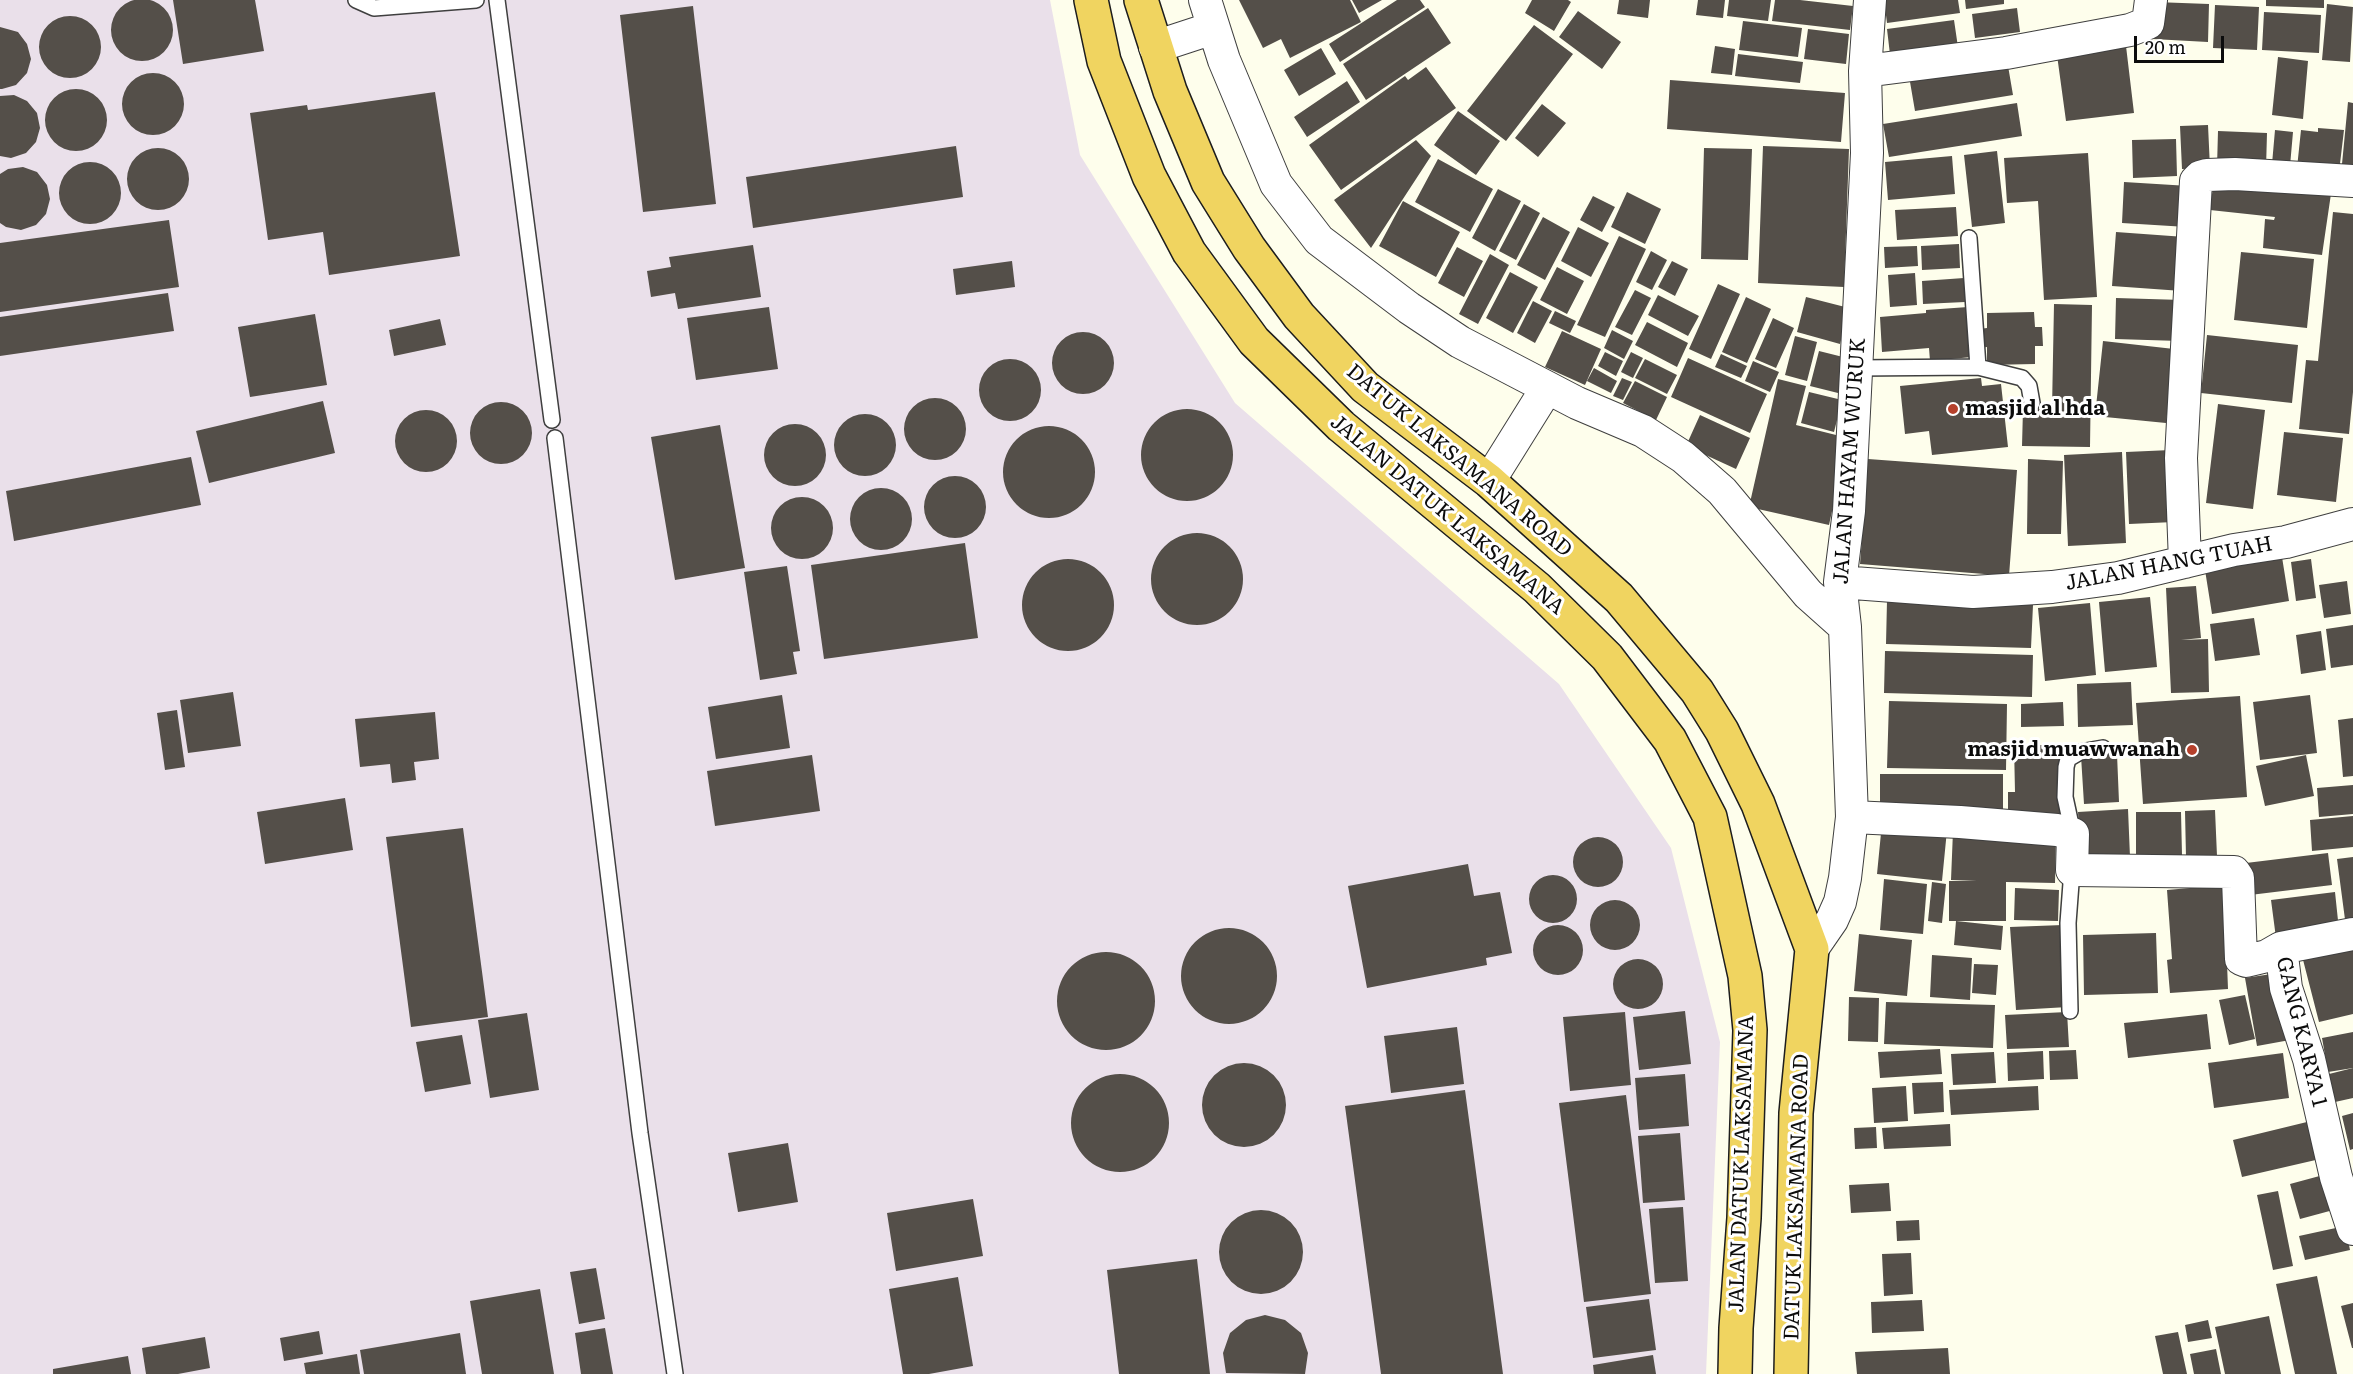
<!DOCTYPE html>
<style>
body{margin:0}
#map{position:relative;width:2353px;height:1374px;overflow:hidden;background:#fefeec;font-family:Literata,serif}
canvas{display:block}
.scale{position:absolute;left:2134px;top:36px;width:90px;height:27px;box-sizing:border-box;border:3px solid #0c0c0c;border-top:0;padding-left:8px;font-size:18px;line-height:21px;white-space:nowrap;color:#0c0c0c;-webkit-text-stroke:4px #fff;paint-order:stroke}
</style>
<div id="map">
<canvas width="2353" height="1374"></canvas>
<div class="scale">20 m</div>
</div>
<script>
const ctx = document.querySelector('canvas').getContext('2d');
ctx.lineJoin = 'round';
function fill(path, color) { ctx.fillStyle = color; ctx.fill(path, 'evenodd'); }
const poly = rows => new Path2D(rows.map(r => 'M' + r).join(''));
function stroke(path, color, width, dash) { ctx.strokeStyle = color; ctx.lineWidth = width; ctx.lineCap = dash ? 'butt' : 'round'; ctx.setLineDash(dash || []); ctx.stroke(path); }
function label(font, color, halo, rows, align = 'center') {
  ctx.font = font + ' Literata,serif'; ctx.lineWidth = 6; ctx.setLineDash([]); ctx.textBaseline = 'middle'; ctx.strokeStyle = halo; ctx.fillStyle = color; for (const [text, x, y, turn = 0] of rows) {
    ctx.save(); ctx.translate(x, y); ctx.rotate((+turn || 0) * Math.PI / 180); ctx.textAlign = isNaN(turn) ? turn : align; if (halo) ctx.strokeText(text, 0, 0); ctx.fillText(text, 0, 0); ctx.restore();
  }
}
fill(poly([
 [0,0,1050,0,1080,155,1235,403,1559,684,1671,848,1720,1042,1706,1374,0,1374]
]), '#eae0ea');
fill(poly([
 '111 30a31 31 0 1 1 62 0a31 31 0 1 1-62 0Z',
 [173,0,255,0,264,51,183,64],
 [1239,0,1350,0,1361,22,1290,58,1281,39,1263,48],
 [1352,0,1382,0,1359,13],
 [1397,0,1420,0,1425,7,1340,62,1329,44],
 [1532,0,1568,0,1571,2,1554,31,1525,13],
 [1619,0,1650,0,1648,18,1617,14],
 [1698,0,1725,0,1723,18,1696,15],
 [1729,0,1771,0,1768,21,1727,16],
 [1775,0,1800,0,1853,6,1850,30,1772,21],
 [1884,0,1958,0,1960,13,1887,23],
 [1965,0,2004,0,2004,4,1966,9],
 [2266,0,2324,0,2324,8,2266,6],
 [2155,2,2209,4,2208,42,2153,39],
 [2327,4,2353,7,2350,62,2322,60],
 [2215,5,2259,7,2257,50,2213,48],
 [693,6,716,204,643,212,620,15],
 [1428,8,1451,43,1366,100,1343,64],
 [2017,8,2020,32,1975,38,1972,14],
 [1578,11,1621,42,1602,69,1559,37],
 [2264,12,2321,15,2319,53,2262,50],
 '39 47a31 31 0 1 1 62 0a31 31 0 1 1-62 0Z',
 [1954,20,1959,54,1891,63,1887,29],
 [1743,21,1802,28,1798,57,1739,50],
 [1534,25,1573,54,1506,141,1467,111],
 [0,27,18,32,27,44,31,59,27,73,16,85,2,89,0,89],
 [1808,29,1849,34,1846,64,1804,59],
 [1715,46,1735,49,1732,75,1711,73],
 [2126,46,2134,113,2066,121,2057,55],
 [1321,48,1336,74,1299,96,1284,70],
 [1738,54,1803,62,1800,83,1735,76],
 [2278,57,2308,61,2303,119,2272,115],
 [2007,60,2013,95,1915,111,1909,76],
 [1426,67,1456,108,1341,190,1309,145,1405,76,1408,80],
 '122 104a31 31 0 1 1 62 0a31 31 0 1 1-62 0Z',
 [1670,80,1845,93,1841,142,1667,129],
 [1347,81,1360,102,1307,137,1294,117],
 '45 120a31 31 0 1 1 62 0a31 31 0 1 1-62 0Z',
 [435,92,460,256,329,275,323,232,268,240,250,113,307,105,308,110],
 [14,95,27,101,37,113,40,128,36,142,26,153,11,158,0,156,0,96],
 [2348,102,2353,103,2353,165,2342,164],
 [2017,103,2022,136,1889,157,1883,124],
 [1542,104,1566,123,1538,157,1515,138],
 [1458,111,1500,141,1476,175,1434,145],
 [2208,125,2210,168,2182,169,2180,126],
 [2318,128,2344,130,2339,172,2297,168,2301,130,2318,132],
 [2275,130,2293,132,2290,166,2272,164],
 [2218,131,2267,133,2266,169,2217,167],
 [2176,139,2177,176,2133,178,2132,140],
 [1416,140,1431,156,1371,248,1334,200],
 [956,146,963,197,753,228,746,177],
 [1763,146,1849,149,1844,287,1758,283],
 [1704,148,1752,149,1748,260,1701,259],
 '127 179a31 31 0 1 1 62 0a31 31 0 1 1-62 0Z',
 [1997,151,2005,223,1972,227,1964,155],
 [2088,153,2097,297,2044,300,2038,201,2007,203,2004,158],
 [1952,156,1955,194,1888,200,1885,162],
 [1438,159,1493,189,1470,232,1415,202],
 '59 193a31 31 0 1 1 62 0a31 31 0 1 1-62 0Z',
 [23,167,37,172,47,185,50,199,46,214,36,225,21,230,6,227,0,223,0,174,8,169],
 [2214,179,2332,187,2322,255,2263,248,2265,219,2274,220,2275,217,2210,210],
 [2124,182,2189,186,2187,227,2122,223],
 [1498,189,1521,201,1495,251,1472,238],
 [1627,192,1661,209,1645,244,1611,227],
 [1593,196,1615,207,1602,232,1580,220],
 [1403,201,1460,232,1436,277,1379,246],
 [1524,204,1540,213,1516,260,1499,251],
 [1956,207,1958,236,1897,240,1895,210],
 [2333,212,2353,214,2353,392,2349,434,2299,429,2306,360,2318,361],
 [1543,217,1570,232,1545,280,1517,265],
 [169,220,179,287,0,312,0,243],
 [1578,227,1609,243,1591,277,1561,261],
 [2116,232,2185,237,2182,291,2112,286],
 [1619,236,1646,249,1605,337,1577,325],
 [1959,244,1960,268,1922,270,1921,246],
 [753,245,761,297,678,309,675,293,651,297,647,271,671,267,669,257],
 [1917,246,1918,266,1885,268,1884,247],
 [1457,247,1483,261,1464,297,1438,283],
 [1651,251,1667,260,1652,290,1636,282],
 [2241,252,2314,259,2307,328,2234,320],
 [1490,254,1509,265,1478,324,1459,314],
 [1012,261,1015,287,956,295,953,269],
 [1672,261,1688,269,1675,296,1658,287],
 [1557,267,1584,281,1567,314,1540,300],
 [1510,272,1538,287,1513,333,1486,318],
 [1915,273,1917,305,1890,307,1888,275],
 [1964,278,1965,302,1923,304,1922,281],
 [1718,284,1740,294,1711,359,1689,349],
 [1635,290,1651,298,1632,335,1615,327],
 [168,293,174,331,0,356,0,317],
 [1658,295,1699,316,1688,336,1648,315],
 [1746,297,1771,309,1747,363,1722,352],
 [1806,297,1849,308,1840,344,1797,332],
 [2116,298,2182,300,2180,341,2115,339],
 [1533,301,1552,311,1535,343,1517,333],
 [2054,304,2092,305,2090,447,2022,446,2023,409,2052,409],
 [769,307,778,369,696,380,687,318],
 [1968,307,1972,357,1930,361,1929,348,1882,352,1880,317,1926,313,1926,310],
 [1555,311,1576,321,1570,333,1549,323],
 [2034,312,2035,327,2042,327,2043,346,2035,346,2035,364,1987,365,1987,347,1980,348,1979,329,1987,328,1987,313],
 [315,314,327,385,250,397,238,327],
 [1773,318,1794,328,1776,368,1755,359],
 [440,319,446,345,394,356,389,330],
 [1647,322,1688,343,1677,367,1635,345],
 [1612,330,1633,341,1624,359,1604,348],
 [1562,331,1601,349,1585,385,1545,367],
 '1052 363a31 31 0 1 1 62 0a31 31 0 1 1-62 0Z',
 [2207,335,2298,345,2292,403,2201,393],
 [1795,336,1817,342,1807,381,1785,375],
 [2103,341,2174,349,2166,423,2095,416],
 [1819,351,1847,358,1838,393,1810,386],
 [1605,352,1623,361,1616,376,1598,366],
 [1631,352,1643,358,1633,378,1621,372],
 [1721,354,1747,366,1741,378,1715,367],
 [1688,358,1767,394,1750,433,1671,397],
 [1645,359,1677,375,1667,394,1635,378],
 '979 390a31 31 0 1 1 62 0a31 31 0 1 1-62 0Z',
 [1753,361,1779,372,1770,392,1745,381],
 [1594,368,1617,381,1611,393,1587,381],
 [1622,378,1632,382,1623,400,1613,396],
 [1981,378,1982,386,2001,384,2008,447,1932,455,1929,431,1905,434,1900,386],
 [1778,379,1806,386,1796,425,1848,438,1829,525,1749,507],
 [1635,381,1667,397,1656,420,1623,403],
 [1809,392,1842,400,1834,432,1801,423],
 '904 429a31 31 0 1 1 62 0a31 31 0 1 1-62 0Z',
 [323,401,335,453,209,483,196,431],
 '470 433a31 31 0 1 1 62 0a31 31 0 1 1-62 0Z',
 [2218,404,2265,410,2253,509,2206,503],
 '1141 455a46 46 0 1 1 92 0a46 46 0 1 1-92 0Z',
 '395 441a31 31 0 1 1 62 0a31 31 0 1 1-62 0Z',
 '834 445a31 31 0 1 1 62 0a31 31 0 1 1-62 0Z',
 [1700,415,1750,438,1736,469,1686,446],
 '764 455a31 31 0 1 1 62 0a31 31 0 1 1-62 0Z',
 [720,425,745,568,675,580,651,437],
 '1003 472a46 46 0 1 1 92 0a46 46 0 1 1-92 0Z',
 [2284,432,2343,438,2336,502,2277,495],
 [2171,450,2174,522,2129,524,2126,452],
 [2122,452,2126,543,2068,546,2064,455],
 [191,457,201,505,14,541,6,491],
 [1868,459,2017,470,2009,576,1860,564],
 [2028,459,2063,461,2061,534,2027,534],
 '924 507a31 31 0 1 1 62 0a31 31 0 1 1-62 0Z',
 '850 519a31 31 0 1 1 62 0a31 31 0 1 1-62 0Z',
 '771 528a31 31 0 1 1 62 0a31 31 0 1 1-62 0Z',
 '1151 579a46 46 0 1 1 92 0a46 46 0 1 1-92 0Z',
 [965,543,978,638,824,659,811,565],
 [2282,557,2289,601,2212,614,2205,570],
 '1022 605a46 46 0 1 1 92 0a46 46 0 1 1-92 0Z',
 [2311,559,2316,598,2296,601,2291,562],
 [787,566,800,651,793,652,797,674,760,680,744,572],
 [2347,581,2351,614,2324,618,2319,585],
 [2196,586,2201,638,2181,640,2208,639,2209,692,2171,693,2166,588],
 [2150,597,2157,667,2105,672,2099,602],
 [1887,601,2033,605,2031,648,1886,644],
 [2090,603,2096,675,2045,681,2038,608],
 [2254,618,2260,655,2215,661,2210,624],
 [2353,625,2353,665,2331,668,2326,629],
 [2321,631,2326,670,2301,674,2296,635],
 [1885,651,2033,655,2032,697,1884,693],
 [2131,682,2133,725,2078,727,2077,684],
 [233,692,241,746,188,753,180,700],
 [782,695,790,748,716,759,708,707],
 [2310,695,2317,753,2260,760,2253,702],
 [2240,696,2247,797,2143,804,2136,703],
 [1889,701,2007,704,2006,770,1887,768],
 [2063,702,2064,726,2021,727,2021,704],
 [177,710,185,767,165,770,157,713],
 [435,712,439,759,414,762,416,780,392,783,390,764,360,767,355,719],
 [2353,718,2353,776,2343,777,2338,720],
 [2014,745,2060,745,2061,820,2008,820,2008,792,2015,792],
 [2117,754,2119,802,2084,804,2081,756],
 [812,755,820,811,715,826,707,771],
 [2306,755,2314,796,2265,806,2256,766],
 [1880,774,2003,774,2003,816,1880,815],
 [2353,785,2353,814,2319,817,2317,788],
 [345,798,353,850,265,864,257,812],
 [2128,809,2130,857,2081,859,2078,812],
 [2215,810,2217,856,2186,857,2185,811],
 [2136,812,2181,812,2182,855,2136,855],
 [2353,816,2353,847,2312,851,2310,820],
 [1882,823,1947,830,1942,881,1877,874],
 [463,828,488,1017,411,1027,386,837],
 [1953,831,2056,834,2055,883,2006,882,2006,921,1949,921,1949,881,1977,881,1951,880],
 '1573 862a25 25 0 1 1 50 0a25 25 0 1 1-50 0Z',
 [2328,853,2332,885,2250,895,2246,863],
 [2353,857,2353,926,2346,927,2337,859],
 [1468,864,1474,896,1500,892,1512,953,1486,958,1487,965,1367,988,1348,886],
 '1529 899a24 24 0 1 1 48 0a24 24 0 1 1-48 0Z',
 [1884,879,1927,884,1923,934,1880,930],
 [1932,882,1946,884,1942,923,1928,921],
 [2224,885,2228,989,2170,993,2167,960,2172,959,2167,890],
 [2015,888,2059,890,2058,921,2014,920],
 [2335,892,2339,930,2276,938,2271,900],
 '1590 925a25 25 0 1 1 50 0a25 25 0 1 1-50 0Z',
 [1956,921,2003,926,2001,950,1954,945],
 [2063,925,2068,1007,2016,1010,2010,927],
 '1533 950a25 25 0 1 1 50 0a25 25 0 1 1-50 0Z',
 '1181 976a48 48 0 1 1 96 0a48 48 0 1 1-96 0Z',
 [2156,933,2158,993,2084,995,2083,935],
 [1859,934,1912,940,1907,996,1854,991],
 [2353,939,2353,1014,2319,1022,2301,952],
 '1057 1001a49 49 0 1 1 98 0a49 49 0 1 1-98 0Z',
 [1932,955,1972,958,1970,1000,1930,997],
 '1613 984a25 25 0 1 1 50 0a25 25 0 1 1-50 0Z',
 [1974,964,1998,965,1996,995,1972,993],
 [2278,973,2290,1040,2257,1046,2245,978],
 [2245,995,2255,1039,2229,1045,2219,1000],
 [1849,997,1879,998,1878,1042,1848,1041],
 [1886,1002,1995,1005,1993,1048,1884,1044],
 [1685,1011,1691,1064,1639,1070,1633,1017],
 [1625,1012,1631,1085,1570,1091,1563,1017],
 [2067,1012,2069,1047,2007,1049,2005,1015],
 [527,1013,539,1090,490,1098,478,1020],
 [2207,1014,2211,1049,2128,1058,2124,1023],
 [1457,1027,1464,1084,1391,1093,1384,1036],
 [2353,1032,2353,1068,2328,1072,2322,1038],
 [462,1035,471,1084,425,1092,416,1042],
 [1940,1049,1942,1074,1880,1078,1878,1052],
 [2076,1050,2078,1079,2050,1080,2049,1051],
 [2043,1051,2044,1079,2008,1081,2007,1053],
 [1994,1052,1996,1083,1953,1085,1951,1054],
 [2283,1053,2289,1098,2214,1108,2208,1063],
 '1202 1105a42 42 0 1 1 84 0a42 42 0 1 1-84 0Z',
 [2353,1068,2353,1098,2335,1102,2329,1074],
 [1685,1074,1689,1126,1639,1130,1635,1078],
 '1071 1123a49 49 0 1 1 98 0a49 49 0 1 1-98 0Z',
 [1943,1082,1944,1112,1914,1114,1912,1083],
 [1906,1086,1908,1121,1874,1123,1872,1088],
 [2038,1086,2039,1110,1951,1115,1949,1090],
 [1465,1090,1503,1374,1381,1374,1345,1106],
 [1626,1095,1651,1294,1584,1302,1559,1103],
 [2353,1113,2353,1149,2350,1150,2342,1116],
 [2311,1121,2320,1159,2242,1177,2233,1140],
 [1950,1124,1951,1146,1884,1149,1882,1128],
 [1876,1127,1877,1148,1855,1149,1854,1128],
 [1680,1133,1685,1200,1643,1203,1638,1136],
 [788,1143,798,1202,738,1212,728,1153],
 [2327,1174,2337,1209,2300,1219,2290,1184],
 [1889,1183,1891,1211,1851,1213,1849,1185],
 [2278,1191,2293,1266,2273,1270,2257,1195],
 [973,1199,983,1256,896,1271,887,1213],
 [1683,1207,1688,1281,1655,1283,1649,1209],
 '1219 1252a42 42 0 1 1 84 0a42 42 0 1 1-84 0Z',
 [1919,1220,1920,1240,1897,1241,1896,1221],
 [2345,1226,2350,1250,2305,1260,2299,1236],
 [1911,1253,1913,1294,1884,1296,1882,1254],
 [1197,1259,1210,1374,1119,1374,1107,1270],
 [596,1268,605,1319,579,1324,570,1272],
 [2317,1276,2337,1374,2295,1374,2276,1284],
 [958,1277,973,1366,929,1374,903,1374,889,1289],
 [540,1289,554,1374,482,1374,470,1301],
 [1649,1299,1656,1350,1593,1358,1586,1307],
 [1922,1300,1924,1331,1872,1333,1871,1302],
 [2353,1303,2353,1348,2352,1348,2341,1306],
 [1265,1315,1285,1320,1301,1333,1308,1353,1305,1374,1226,1373,1223,1353,1230,1333,1246,1320],
 [2269,1316,2281,1374,2225,1374,2215,1327],
 [2208,1320,2212,1338,2188,1342,2185,1325],
 [605,1328,613,1374,581,1374,575,1333],
 [319,1331,323,1354,284,1361,280,1338],
 [2178,1332,2187,1374,2163,1374,2155,1336],
 [460,1333,466,1374,364,1374,360,1350],
 [205,1337,210,1368,178,1374,146,1374,142,1348],
 [1948,1348,1950,1374,1857,1374,1855,1352],
 [2216,1349,2221,1374,2194,1374,2190,1354],
 [357,1354,360,1374,306,1374,304,1363],
 [1653,1355,1656,1374,1594,1374,1593,1365],
 [128,1356,131,1374,53,1374,53,1369]
]), '#544f49');
const service = poly([
 [356,0,374,8,476,0],
 [497,0,552,420],
 [1969,238,1978,367],
 [1856,368,1978,367,2022,378,2029,386,2032,403],
 [555,438,640,1133,675,1374],
 [2073,834,2065,797,2066,767,2068,759,2080,752,2103,748],
 [2070,1011,2068,923,2072,870]
]);
const minor = poly([
 [1205,0,1224,60,1276,184,1319,240,1409,308,1460,342,1577,403,1643,431,1683,457,1722,491,1808,594,1845,627],
 [1155,47,1213,28],
 [1865,71,2006,53,2130,30,2148,23,2151,0],
 [1489,481,1547,388],
 [2185,562,2181,458,2196,181,2200,177,2207,175,2235,174,2353,181],
 [1840,582,1973,592,2052,587,2118,578,2234,550,2286,542,2353,524],
 [1852,817,1960,822,2057,830,2073,834,2072,870,2234,872,2238,878,2241,959,2246,961,2267,956,2281,948,2286,988,2309,1059,2336,1177,2353,1229],
 [2281,948,2353,934],
 [1812,949,1832,920,1840,902,1845,878,1852,817,1845,627,1840,582,1849,511,1867,153,1865,71,1870,0]
]);
const trunk = poly([
 [1091,0,1104,61,1149,176,1189,252,1254,341,1341,426,1537,588,1607,657,1670,740,1710,817,1745,976,1750,1030,1744,1218,1736,1328,1735,1374],
 [1141,0,1170,91,1208,182,1249,248,1299,316,1365,387,1489,481,1619,598,1697,691,1722,731,1758,804,1812,949,1796,1113,1791,1374]
]);
stroke(service, '#3f3f3f', 18);
stroke(minor, '#3f3f3f', 34);
stroke(trunk, '#1d1d1d', 36);
stroke(service, '#fff', 15);
stroke(minor, '#fff', 32);
stroke(trunk, '#f0d460', 33);
for (const [x, y, r, color] of [
 [1953,409,6,"#b5402b"],
 [2192,750,6,"#b5402b"]
]) { const dot = new Path2D(); dot.arc(x, y, r, 0, 2 * Math.PI); ctx.fillStyle = color; ctx.fill(dot); stroke(dot, '#fff', 2); }
label('bold 21px', '#0c0c0c', '#fff', [
 ["masjid al hda",1965,409],
 ["masjid muawwanah",2180,750,"right"]
], 'left');
label('21px', '#0c0c0c', '#fff', [
 ["DATUK LAKSAMANA ROAD",1459,461,40],
 ["JALAN HAYAM WURUK",1850,461,-86],
 ["JALAN DATUK LAKSAMANA",1447,515,40],
 ["JALAN HANG TUAH",2169,564,-11],
 ["GANG KARYA 1",2301,1032,76],
 ["JALAN DATUK LAKSAMANA",1742,1164,-88],
 ["DATUK LAKSAMANA ROAD",1797,1197,-88]
]);
</script>
